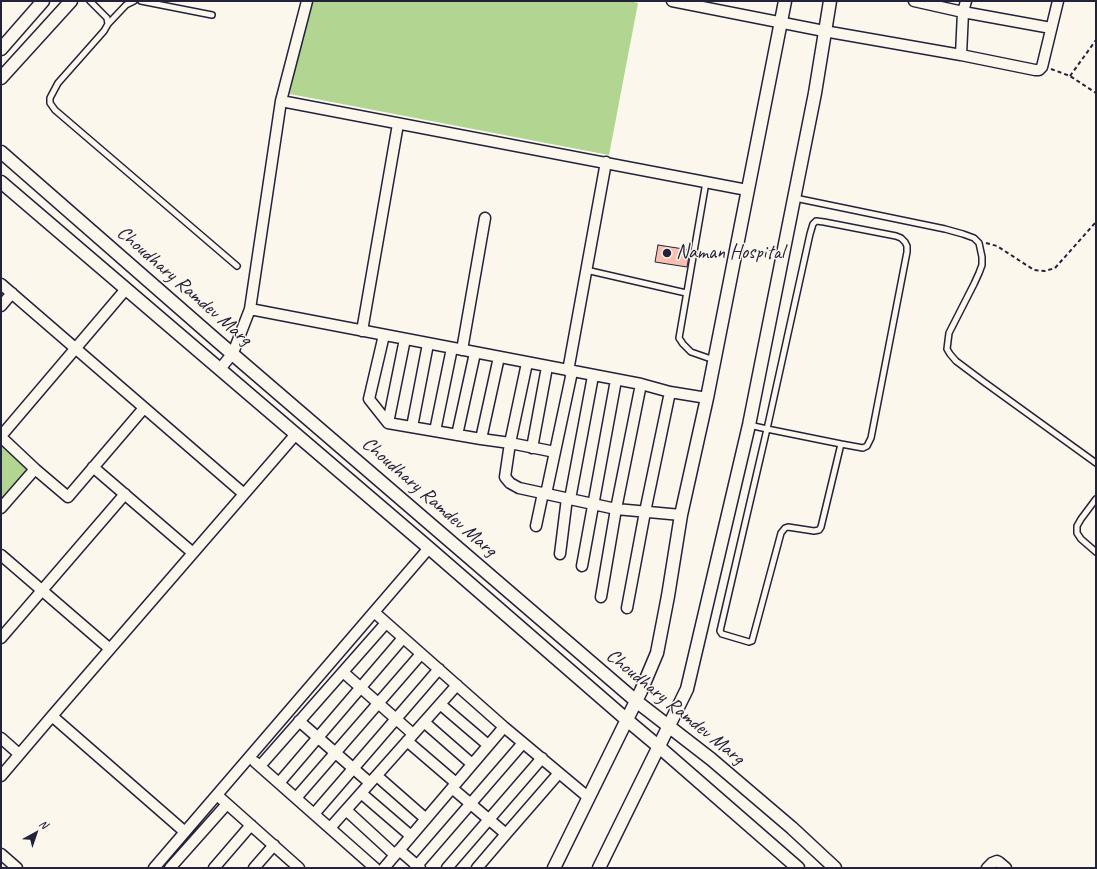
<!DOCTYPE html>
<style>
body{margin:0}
#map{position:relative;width:1097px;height:869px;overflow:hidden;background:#fbf7ec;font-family:Caveat,sans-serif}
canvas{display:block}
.frame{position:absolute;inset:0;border:2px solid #22223b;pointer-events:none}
.north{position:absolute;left:16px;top:813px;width:40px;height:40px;-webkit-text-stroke:3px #fbf7ec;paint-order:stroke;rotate:40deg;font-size:11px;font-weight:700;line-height:16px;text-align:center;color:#22223b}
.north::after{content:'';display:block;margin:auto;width:14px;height:18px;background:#22223b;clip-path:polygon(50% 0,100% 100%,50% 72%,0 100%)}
</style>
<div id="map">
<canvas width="1097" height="869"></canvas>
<div class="frame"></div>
<div class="north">N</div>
</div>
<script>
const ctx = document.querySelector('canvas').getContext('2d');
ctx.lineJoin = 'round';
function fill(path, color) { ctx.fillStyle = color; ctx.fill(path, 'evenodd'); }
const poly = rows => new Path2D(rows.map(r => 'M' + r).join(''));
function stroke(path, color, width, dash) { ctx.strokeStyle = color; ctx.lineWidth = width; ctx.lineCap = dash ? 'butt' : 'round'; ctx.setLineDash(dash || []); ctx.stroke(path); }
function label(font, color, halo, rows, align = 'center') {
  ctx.font = font + ' Caveat,sans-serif'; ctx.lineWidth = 3; ctx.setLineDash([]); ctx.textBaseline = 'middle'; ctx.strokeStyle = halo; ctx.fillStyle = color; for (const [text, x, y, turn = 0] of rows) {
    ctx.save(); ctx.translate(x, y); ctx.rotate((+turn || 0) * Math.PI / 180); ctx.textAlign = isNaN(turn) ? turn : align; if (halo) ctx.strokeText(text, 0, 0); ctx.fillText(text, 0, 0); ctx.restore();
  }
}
fill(poly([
 [308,1,630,1,638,3,609,155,290,94],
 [1,441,30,466,1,500]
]), '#b2d691');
const building = poly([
 [658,245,690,250,687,267,655,262,658,245]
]);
fill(building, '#f9bfb0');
stroke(building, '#22223b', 1);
const service = poly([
 [90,1,107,18,108,24,104,31,58,83,50,98,50,103,55,110,237,266],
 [141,1,212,15],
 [108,24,126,5,134,1],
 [706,182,679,338,683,344,691,352,714,360],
 [795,198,945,229,963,234,974,238,979,243,982,257,982,265,979,273,974,284,949,333,947,349,950,354,956,361,984,382,1096,463],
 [586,270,686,293],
 [749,425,767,429,841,444,863,448,867,446,871,438,907,252,907,246,905,242,901,238,896,236,824,222,816,221,813,224,810,234,767,429,720,631,722,634,749,642,752,641,781,533,785,528,788,527,814,531,819,530,821,527,841,444],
 [1096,499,1081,519,1077,526,1077,533,1081,539,1096,552]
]);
const minor = poly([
 [672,1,824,31,961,55,1035,70,1039,70,1042,67,1058,1],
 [914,1,963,12,1051,28],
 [961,55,963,12,966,1],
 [281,101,747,190],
 [1,284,244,494],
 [1,306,12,293],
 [250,309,641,384,670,392,707,398],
 [362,331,398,124],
 [384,335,369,399,388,423,481,439,510,443,555,452],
 [462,350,485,218],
 [527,363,510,443,505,477,510,483,519,488,616,509,681,515],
 [220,369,233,353,250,309,281,101,307,1],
 [568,371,606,162],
 [388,423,405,339],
 [412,427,428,344],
 [435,431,452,348],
 [457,435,475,353],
 [1,436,126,289],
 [1,437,35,469,1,508],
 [481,439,499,357],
 [532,448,547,367],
 [93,467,193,553],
 [35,469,68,497,144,408],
 [546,494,572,372],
 [570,499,593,376],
 [536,526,543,493],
 [560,554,567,498],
 [1,555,110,649],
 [582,566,616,380],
 [601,597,616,509,641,384],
 [627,608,645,512,670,392],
 [374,612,504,727,589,798],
 [1,638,125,494],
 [343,672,413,734],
 [440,704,488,745],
 [52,716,185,832],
 [299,721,370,783],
 [424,722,472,764],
 [1,738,19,754],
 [407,741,456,783],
 [255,762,375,868],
 [260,766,386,623],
 [1,776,52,716,296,434],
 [377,776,426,819],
 [279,783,403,638],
 [452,788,506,834,559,773],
 [361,793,411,836],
 [217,795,299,868],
 [296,798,421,654],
 [346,810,395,855],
 [314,814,439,669],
 [330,828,457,685],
 [399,850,420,868],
 [1,854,17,868],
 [154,868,429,548],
 [170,868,227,804],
 [214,868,251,825],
 [254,868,274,845],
 [384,868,504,727],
 [415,868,523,743],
 [447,868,542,758],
 [477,868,506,834],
 [987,868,992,863,997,861,999,862,1006,868]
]);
const tertiary = poly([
 [1,49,43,1],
 [1,78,71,1],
 [1,152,215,339,636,701,711,759,792,828,835,868],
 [1,182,429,548,627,720,658,746,798,868],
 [554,868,641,691,657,653,668,596,681,515,707,398,785,1],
 [599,868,687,689,749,425,815,93,830,1]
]);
stroke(service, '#22223b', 8);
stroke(minor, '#22223b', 13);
stroke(tertiary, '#22223b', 15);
stroke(poly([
 [1051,69,1070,76,1096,93],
 [1070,76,1096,40],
 [986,243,997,246,1034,270,1045,271,1055,268,1096,222]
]), '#22223b', 2, [4, 3]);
stroke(service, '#fbf7ec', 5);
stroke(minor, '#fbf7ec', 10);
stroke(tertiary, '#fbf7ec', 12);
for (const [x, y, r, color] of [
 [667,253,5,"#22223b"]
]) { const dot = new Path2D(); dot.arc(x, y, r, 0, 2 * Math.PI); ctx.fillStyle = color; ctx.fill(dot); stroke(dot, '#fbf7ec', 1.5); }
label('20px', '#22223b', '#fbf7ec', [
 ["Naman Hospital",676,253]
], 'left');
label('20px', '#22223b', '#fbf7ec', [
 ["Choudhary Ramdev Marg",184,286,41],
 ["Choudhary Ramdev Marg",429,497,41],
 ["Choudhary Ramdev Marg",675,707,39]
]);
</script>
